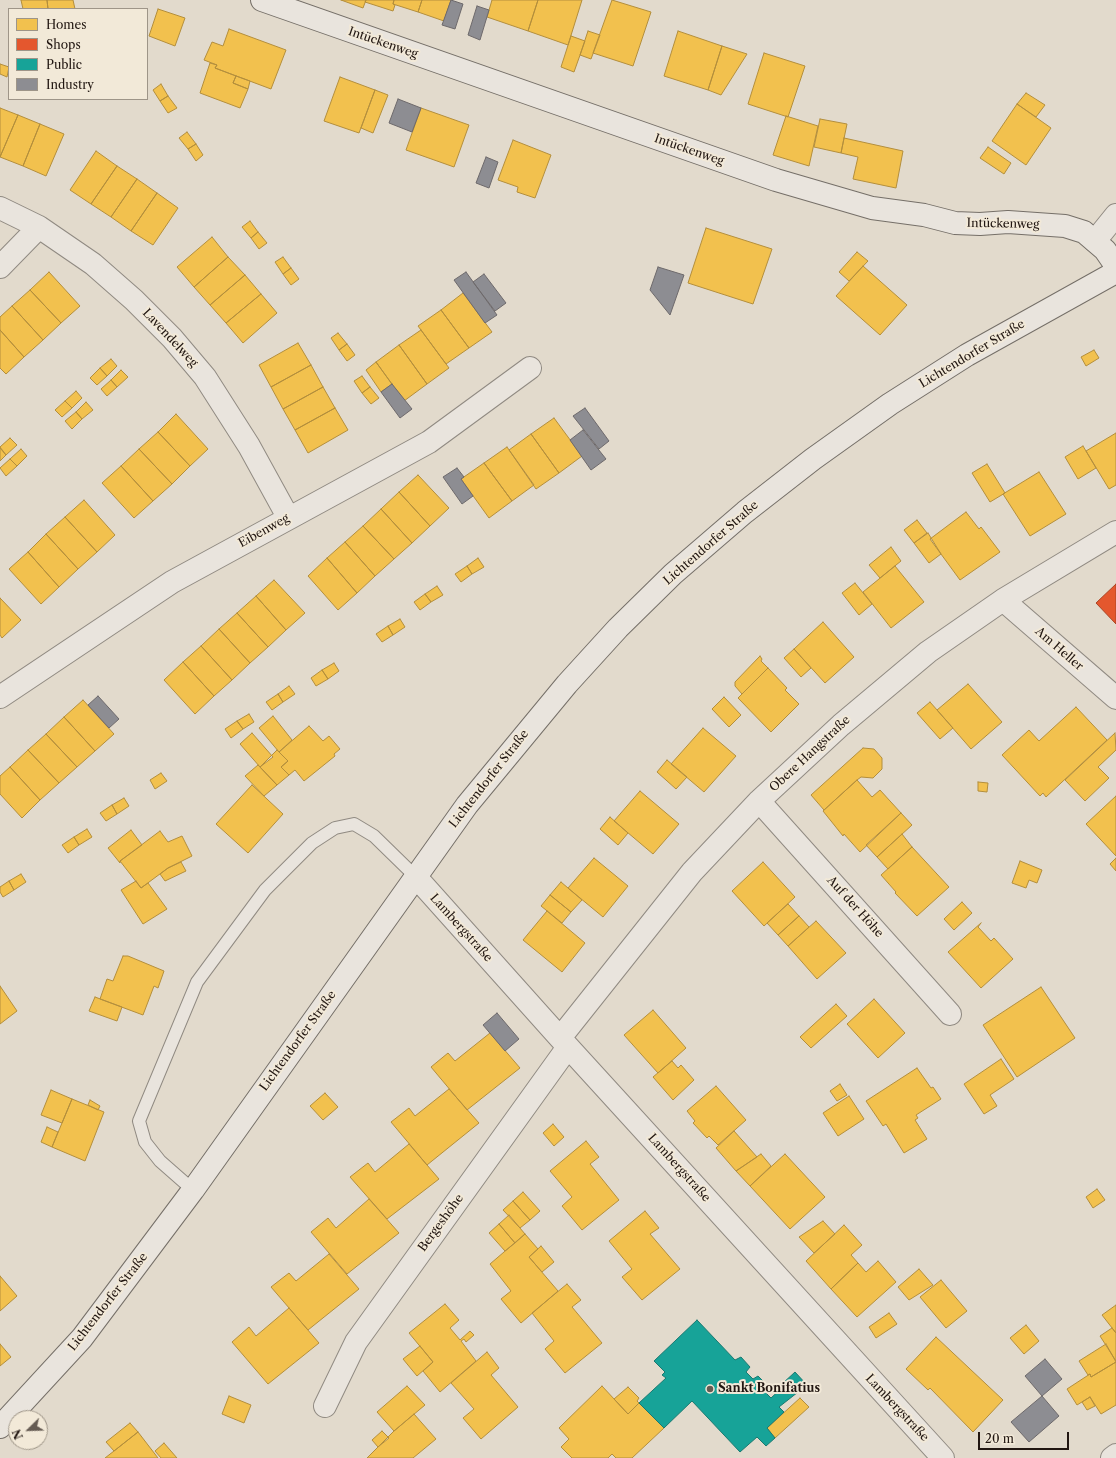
<!DOCTYPE html>
<meta charset="utf-8">
<style>
body{margin:0}
#map{position:relative;width:1116px;height:1458px;overflow:hidden;background:#e2dacc;font-family:"Libre Caslon Text",serif}
canvas{display:block}
.legend{position:absolute;left:8px;top:8px;width:140px;height:92px;box-sizing:border-box;background:#f2e9d8;border:1px solid #9e9588;margin:0;padding:5px 7px;list-style:none;font-size:12px;color:#211611}
.legend li{display:flex;align-items:center;gap:8px;height:20px}
.legend b{width:20px;border:1px solid #9e9588}
.north{position:absolute;left:8px;top:1410px;width:40px;height:40px;box-sizing:border-box;background:#f2e9d8;border:1px solid #9e9588;border-radius:50%;rotate:247deg;font-size:11px;font-weight:700;line-height:16px;text-align:center;color:#211611}
.north::after{content:'';display:block;margin:auto;width:14px;height:18px;background:#655b52;clip-path:polygon(50% 0,100% 100%,50% 72%,0 100%)}
.scale{position:absolute;left:978px;top:1432px;width:91px;height:18px;box-sizing:border-box;border:2px solid #211611;border-top:0;padding-left:5px;font-size:12px;line-height:14px;white-space:nowrap;color:#211611;-webkit-text-stroke:3px #f2e9d8;paint-order:stroke}
</style>
<div id="map">
<canvas width="1116" height="1458"></canvas>
<ul class="legend">
<li><b style="height:11px;background:#f2c14e"></b>Homes</li>
<li><b style="height:11px;background:#e4572e"></b>Shops</li>
<li><b style="height:11px;background:#17a398"></b>Public</li>
<li><b style="height:11px;background:#8d8d92"></b>Industry</li>
</ul>
<div class="north">N</div>
<div class="scale">20 m</div>
</div>
<script>
const ctx = document.querySelector('canvas').getContext('2d');
ctx.lineJoin = 'round';
function fill(path, color) { ctx.fillStyle = color; ctx.fill(path, 'evenodd'); }
const poly = rows => new Path2D(rows.map(r => 'M' + r).join(''));
function stroke(path, color, width, dash) { ctx.strokeStyle = color; ctx.lineWidth = width; ctx.lineCap = dash ? 'butt' : 'round'; ctx.setLineDash(dash || []); ctx.stroke(path); }
function label(font, color, halo, rows, align = 'center') {
  ctx.font = font + ' "Libre Caslon Text",serif'; ctx.lineWidth = 4; ctx.setLineDash([]); ctx.textBaseline = 'middle'; ctx.strokeStyle = halo; ctx.fillStyle = color; for (const [text, x, y, turn = 0] of rows) {
    ctx.save(); ctx.translate(x, y); ctx.rotate((+turn || 0) * Math.PI / 180); ctx.textAlign = isNaN(turn) ? turn : align; if (halo) ctx.strokeText(text, 0, 0); ctx.fillText(text, 0, 0); ctx.restore();
  }
}
const homes = poly([
 [21,0,47,0,48,9,23,9,21,0],
 [47,0,73,0,75,9,48,9,47,0],
 [341,0,366,0,363,8,341,0],
 [366,0,394,0,393,4,395,5,393,11,365,2,366,0],
 [394,0,422,0,418,12,393,4,394,0],
 [422,0,451,0,444,21,418,12,422,0],
 [492,0,538,0,528,31,487,17,492,0],
 [538,0,582,0,568,45,528,31,538,0],
 [612,0,651,12,633,66,593,53,612,0],
 [158,9,185,18,175,46,149,36,158,9],
 [229,29,286,50,271,89,215,68,217,65,204,60,212,42,223,46,229,29],
 [588,31,600,35,591,59,580,55,588,31],
 [678,31,722,46,708,90,664,76,678,31],
 [571,36,585,41,574,72,561,67,571,36],
 [722,46,747,54,721,95,708,90,722,46],
 [764,53,805,66,788,117,748,104,764,53],
 [210,63,217,65,215,68,236,76,233,83,248,89,240,108,200,93,210,63],
 [0,64,9,67,7,77,0,74,0,64],
 [236,76,250,81,248,89,233,83,236,76],
 [340,77,375,90,359,133,324,121,340,77],
 [161,84,168,96,160,101,153,90,161,84],
 [375,90,388,95,373,133,361,128,375,90],
 [1026,93,1045,105,1036,117,1017,104,1026,93],
 [168,96,177,108,168,113,160,101,168,96],
 [1017,104,1051,128,1026,165,992,141,1017,104],
 [0,108,18,115,0,157,0,108],
 [421,108,469,125,454,167,406,150,421,108],
 [18,115,40,124,23,166,0,157,18,115],
 [786,116,818,126,809,166,773,155,786,116],
 [820,119,847,124,841,153,814,147,820,119],
 [40,124,64,134,46,176,23,166,40,124],
 [187,132,196,144,188,149,179,138,187,132],
 [844,138,903,151,896,188,853,179,858,157,841,153,844,138],
 [513,140,551,155,535,198,517,192,518,187,498,180,513,140],
 [196,144,203,155,196,161,188,149,196,144],
 [988,147,1011,163,1004,174,980,158,988,147],
 [96,151,117,166,91,204,70,190,96,151],
 [117,166,137,179,111,217,91,204,117,166],
 [137,179,157,193,131,231,111,217,137,179],
 [157,193,178,208,153,245,131,231,157,193],
 [250,221,258,232,251,238,242,227,250,221],
 [706,228,772,249,753,304,688,283,706,228],
 [258,232,267,243,259,249,251,238,258,232],
 [212,237,228,257,194,287,177,267,212,237],
 [857,252,868,261,849,281,839,272,857,252],
 [228,257,245,275,210,305,194,287,228,257],
 [283,257,291,268,283,274,275,262,283,257],
 [863,266,907,305,880,335,836,296,863,266],
 [291,268,299,279,291,285,283,274,291,268],
 [49,272,80,306,61,323,30,290,49,272],
 [245,275,261,294,226,323,210,305,245,275],
 [30,290,61,323,43,340,12,306,30,290],
 [463,293,492,332,469,348,441,310,463,293],
 [261,294,277,313,243,343,226,323,261,294],
 [12,306,43,340,24,357,0,330,0,317,12,306],
 [441,310,469,348,446,364,418,326,441,310],
 [0,330,24,357,6,374,0,368,0,330],
 [421,330,449,368,427,384,399,345,421,330],
 [338,333,347,344,339,350,331,338,338,333],
 [298,343,311,365,271,387,259,365,298,343],
 [347,344,355,355,347,361,339,350,347,344],
 [399,345,427,384,404,401,376,362,399,345],
 [1094,350,1099,358,1086,366,1081,357,1094,350],
 [111,359,117,366,107,376,100,368,111,359],
 [376,362,392,384,381,392,366,370,376,362],
 [311,365,323,387,283,409,271,387,311,365],
 [100,368,107,376,97,385,90,378,100,368],
 [121,370,128,377,117,387,111,380,121,370],
 [362,376,370,387,362,393,354,381,362,376],
 [111,380,117,387,107,396,101,389,111,380],
 [323,387,335,408,295,430,283,409,323,387],
 [370,387,379,398,371,404,362,393,370,387],
 [76,391,82,398,72,408,65,401,76,391],
 [65,401,72,408,62,417,55,410,65,401],
 [86,402,93,410,82,419,76,412,86,402],
 [335,408,348,430,308,453,295,430,335,408],
 [76,412,82,419,72,429,65,421,76,412],
 [176,414,208,449,190,466,158,432,176,414],
 [554,418,582,456,559,473,531,434,554,418],
 [158,432,190,466,172,484,139,449,158,432],
 [1116,433,1116,485,1109,489,1086,451,1116,433],
 [531,434,559,473,536,489,509,450,531,434],
 [10,438,17,445,6,455,0,447,10,438],
 [1083,446,1096,468,1078,479,1065,457,1083,446],
 [507,447,534,485,512,501,484,463,507,447],
 [0,448,6,455,0,461,0,448],
 [21,449,27,456,17,466,10,459,21,449],
 [139,449,172,484,153,501,121,466,139,449],
 [10,459,17,466,6,476,0,468,10,459],
 [484,463,512,501,489,518,461,479,484,463],
 [987,464,1005,493,990,502,972,473,987,464],
 [121,466,153,501,134,518,102,483,121,466],
 [1039,472,1066,514,1030,536,1003,494,1039,472],
 [418,475,449,508,430,526,399,492,418,475],
 [399,492,430,526,412,543,381,509,399,492],
 [84,500,115,535,97,552,65,517,84,500],
 [381,509,412,543,394,559,363,526,381,509],
 [966,512,979,529,981,527,1000,552,960,580,930,539,966,512],
 [65,517,97,552,78,569,46,534,65,517],
 [917,520,927,533,914,543,904,530,917,520],
 [363,526,394,559,375,576,345,542,363,526],
 [928,533,941,554,929,563,914,543,928,533],
 [46,534,78,569,59,587,28,552,46,534],
 [345,542,375,576,357,593,327,558,345,542],
 [891,547,901,561,880,578,869,565,891,547],
 [28,552,59,587,41,604,9,569,28,552],
 [327,558,357,593,338,610,308,576,327,558],
 [478,558,484,567,472,574,467,566,478,558],
 [467,566,472,574,461,582,455,574,467,566],
 [895,566,924,602,891,628,863,592,895,566],
 [274,580,305,613,286,630,256,596,274,580],
 [855,583,872,604,859,615,842,593,855,583],
 [437,586,443,595,431,602,425,594,437,586],
 [425,594,431,602,420,610,414,602,425,594],
 [256,596,286,630,268,647,237,613,256,596],
 [0,598,21,620,2,638,0,635,0,598],
 [237,613,268,647,250,663,219,629,237,613],
 [400,619,405,627,393,635,388,626,400,619],
 [823,622,854,657,825,683,794,649,823,622],
 [388,626,393,635,382,642,376,634,388,626],
 [219,629,250,663,232,680,201,646,219,629],
 [201,646,232,680,214,696,183,662,201,646],
 [794,649,811,668,801,677,784,658,794,649],
 [760,656,762,659,761,661,768,668,742,694,735,686,735,682,760,656],
 [183,662,214,696,195,714,164,680,183,662],
 [334,663,339,671,328,679,322,670,334,663],
 [768,668,787,688,785,690,799,704,771,732,738,698,768,668],
 [322,670,328,679,316,686,311,678,322,670],
 [968,684,1002,722,971,749,937,710,968,684],
 [289,686,295,694,283,702,278,694,289,686],
 [278,694,283,702,272,710,266,702,278,694],
 [724,697,741,715,729,727,712,709,724,697],
 [83,700,114,734,95,751,64,717,83,700],
 [930,702,953,728,940,739,917,713,930,702],
 [1076,707,1107,740,1046,797,1043,793,1040,796,1002,755,1029,730,1039,741,1076,707],
 [249,714,254,722,243,729,237,721,249,714],
 [273,716,292,740,279,752,259,728,273,716],
 [64,717,95,751,77,767,46,734,64,717],
 [237,721,243,729,231,738,225,729,237,721],
 [309,726,323,741,329,736,340,749,334,754,335,756,304,781,295,770,289,775,281,767,288,761,279,752,309,726],
 [703,728,736,756,704,792,671,764,703,728],
 [252,733,273,757,260,767,240,744,252,733],
 [1115,733,1116,750,1098,767,1109,778,1085,801,1065,780,1115,733],
 [46,734,77,767,59,783,28,750,46,734],
 [863,748,874,749,882,758,882,769,873,778,861,777,857,780,824,810,811,795,863,748],
 [28,750,59,783,40,800,10,767,28,750],
 [277,750,288,761,281,767,289,775,277,785,260,767,277,750],
 [667,760,687,777,676,789,657,772,667,760],
 [258,765,277,785,264,796,245,776,258,765],
 [10,767,40,800,22,818,0,794,0,776,10,767],
 [161,773,167,781,155,789,150,780,161,773],
 [857,780,872,797,880,790,901,813,860,852,844,834,843,836,823,811,857,780],
 [978,782,988,783,987,792,978,791,978,782],
 [252,785,283,814,248,853,216,824,252,785],
 [640,791,679,824,653,854,614,821,640,791],
 [1116,796,1116,856,1086,824,1116,796],
 [124,798,129,806,117,814,112,805,124,798],
 [112,805,117,814,106,821,100,813,112,805],
 [901,813,912,825,877,857,866,845,901,813],
 [610,817,628,833,618,845,600,829,610,817],
 [87,829,92,837,79,845,74,837,87,829],
 [131,830,142,845,120,861,120,863,108,848,131,830],
 [160,831,168,842,182,836,192,856,168,868,141,888,120,861,160,831],
 [902,834,912,847,888,869,877,857,902,834],
 [74,837,79,845,68,853,62,845,74,837],
 [912,847,949,887,917,916,895,893,896,892,881,875,912,847],
 [594,858,628,886,603,917,568,888,594,858],
 [1116,858,1116,871,1110,864,1116,858],
 [1020,861,1042,870,1037,883,1029,880,1026,888,1012,883,1020,861],
 [181,862,186,871,165,881,160,874,168,868,181,862],
 [763,862,795,897,764,926,732,891,763,862],
 [21,874,26,882,14,890,9,881,21,874],
 [9,881,14,890,3,897,0,892,0,887,9,881],
 [136,881,141,888,148,883,167,909,143,924,121,890,136,881],
 [561,882,582,900,571,912,550,895,561,882],
 [550,895,571,912,562,923,541,906,550,895],
 [962,902,972,913,954,930,944,919,962,902],
 [788,904,799,916,778,935,767,923,788,904],
 [547,911,585,943,562,972,523,940,547,911],
 [799,916,809,927,788,946,778,935,799,916],
 [816,921,846,953,817,979,788,946,816,921],
 [981,923,978,927,991,941,994,938,1013,959,981,988,948,952,981,923],
 [123,956,128,956,164,971,158,988,154,986,143,1015,100,999,107,979,113,981,123,956],
 [0,986,17,1011,0,1024,0,986],
 [1041,987,1075,1038,1017,1077,983,1025,1041,987],
 [95,997,122,1007,117,1021,89,1011,95,997],
 [874,999,905,1033,878,1058,847,1024,874,999],
 [836,1004,847,1016,811,1048,800,1037,836,1004],
 [653,1010,686,1048,658,1073,624,1035,653,1010],
 [490,1033,520,1068,467,1110,431,1067,448,1053,455,1061,490,1033],
 [1001,1059,1014,1079,990,1095,997,1106,984,1114,964,1084,1001,1059],
 [672,1061,678,1068,681,1065,694,1080,673,1100,653,1077,672,1061],
 [917,1068,931,1088,933,1087,941,1099,916,1115,918,1118,915,1120,927,1139,904,1153,886,1124,883,1126,866,1101,917,1068],
 [840,1084,847,1095,837,1101,830,1091,840,1084],
 [716,1086,746,1120,718,1145,709,1136,707,1138,693,1123,695,1121,687,1111,716,1086],
 [449,1089,479,1123,427,1165,391,1122,409,1108,415,1116,449,1089],
 [51,1090,72,1099,62,1123,41,1115,51,1090],
 [325,1093,338,1107,323,1120,310,1106,325,1093],
 [849,1096,864,1119,838,1136,823,1113,849,1096],
 [72,1099,104,1112,85,1161,52,1147,72,1099],
 [90,1100,100,1106,98,1110,88,1105,90,1100],
 [553,1124,564,1137,554,1146,543,1133,553,1124],
 [47,1127,58,1132,52,1147,41,1142,47,1127],
 [734,1131,757,1157,736,1171,716,1148,734,1131],
 [586,1141,599,1157,590,1164,619,1200,582,1230,562,1206,572,1197,550,1171,586,1141],
 [409,1144,439,1179,387,1219,350,1177,368,1163,375,1172,409,1144],
 [761,1154,771,1166,750,1186,736,1171,761,1154],
 [785,1154,825,1197,790,1229,750,1186,785,1154],
 [1097,1189,1105,1200,1093,1208,1086,1197,1097,1189],
 [523,1192,540,1211,530,1220,513,1201,523,1192],
 [369,1199,399,1233,347,1274,311,1232,328,1218,336,1228,369,1199],
 [513,1201,530,1220,520,1228,503,1210,513,1201],
 [645,1211,659,1228,650,1234,680,1269,642,1300,622,1277,632,1269,609,1241,645,1211],
 [509,1215,525,1234,515,1243,499,1224,509,1215],
 [823,1221,835,1234,814,1253,799,1237,823,1221],
 [499,1224,515,1243,505,1251,489,1233,499,1224],
 [844,1225,862,1245,851,1255,858,1263,831,1289,806,1261,844,1225],
 [525,1234,538,1249,529,1257,558,1291,521,1323,501,1299,511,1291,490,1264,525,1234],
 [541,1246,554,1262,542,1272,529,1257,541,1246],
 [329,1254,359,1289,308,1330,271,1287,289,1273,296,1281,329,1254],
 [878,1261,896,1282,857,1317,831,1289,858,1263,866,1272,878,1261],
 [919,1269,933,1285,909,1300,898,1287,919,1269],
 [0,1276,17,1296,0,1311,0,1276],
 [941,1280,967,1311,946,1328,920,1297,941,1280],
 [567,1284,581,1300,572,1307,602,1343,565,1373,545,1349,554,1341,532,1313,567,1284],
 [445,1304,459,1320,450,1328,460,1340,470,1331,474,1335,466,1342,464,1339,461,1341,476,1361,440,1392,423,1371,433,1362,409,1333,445,1304],
 [1116,1305,1116,1333,1102,1315,1116,1305],
 [289,1308,319,1343,268,1384,232,1342,249,1327,256,1336,289,1308],
 [889,1313,897,1324,876,1338,869,1327,889,1313],
 [1026,1325,1039,1341,1024,1354,1010,1338,1026,1325],
 [1112,1328,1116,1333,1116,1361,1100,1336,1112,1328],
 [936,1337,1003,1400,973,1432,930,1388,928,1390,906,1369,936,1337],
 [0,1344,11,1357,0,1366,0,1344],
 [1106,1344,1116,1362,1091,1377,1090,1374,1088,1375,1079,1361,1106,1344],
 [420,1346,433,1362,417,1376,403,1359,420,1346],
 [487,1352,499,1368,491,1375,518,1407,481,1439,463,1418,474,1409,451,1383,487,1352],
 [1116,1362,1116,1405,1101,1414,1090,1397,1077,1405,1067,1389,1090,1374,1091,1377,1116,1362],
 [407,1386,425,1405,394,1431,377,1412,407,1386],
 [602,1386,628,1414,639,1403,664,1428,632,1458,616,1458,612,1454,608,1458,572,1458,561,1447,569,1439,559,1428,602,1386],
 [628,1387,639,1398,637,1401,639,1403,628,1414,614,1399,628,1387],
 [229,1396,251,1405,244,1423,222,1414,229,1396],
 [1090,1397,1095,1406,1087,1410,1082,1402,1090,1397],
 [800,1398,809,1407,775,1438,767,1428,800,1398],
 [414,1414,436,1439,413,1458,367,1458,394,1431,414,1414],
 [130,1423,138,1432,114,1451,106,1442,130,1423],
 [382,1431,389,1438,378,1447,372,1440,382,1431],
 [138,1432,158,1458,105,1458,114,1451,138,1432],
 [164,1443,177,1458,161,1458,155,1451,164,1443]
]);
fill(homes, '#f2c14e');
stroke(homes, '#b38e3c', 1);
const shops = poly([
 [1116,584,1116,624,1096,603,1116,584]
]);
fill(shops, '#e4572e');
stroke(shops, '#aa4425', 1);
const public = poly([
 [697,1320,735,1360,741,1357,750,1367,746,1372,753,1379,758,1376,767,1385,765,1392,771,1398,784,1386,782,1384,795,1372,807,1385,779,1407,784,1412,767,1428,775,1438,766,1446,757,1437,740,1452,692,1401,664,1428,639,1403,666,1378,662,1375,665,1372,654,1361,697,1320]
]);
fill(public, '#17a398');
stroke(public, '#1a7970', 1);
const industry = poly([
 [451,0,463,4,455,29,442,25,451,0],
 [477,6,489,10,480,40,468,35,477,6],
 [398,99,421,108,412,132,389,123,398,99],
 [486,157,498,162,489,188,476,183,486,157],
 [658,267,684,275,670,315,650,290,658,267],
 [466,272,497,315,485,323,454,280,466,272],
 [484,274,506,303,495,311,473,282,484,274],
 [392,384,412,409,400,418,381,392,392,384],
 [585,408,609,441,599,449,573,416,585,408],
 [583,430,606,459,591,470,570,440,583,430],
 [457,468,464,477,461,479,473,496,462,504,443,477,457,468],
 [98,696,119,719,109,728,88,705,98,696],
 [497,1013,519,1039,505,1051,483,1025,497,1013],
 [1045,1359,1062,1379,1042,1396,1025,1376,1045,1359],
 [1042,1396,1059,1416,1029,1442,1011,1422,1042,1396]
]);
fill(industry, '#8d8d92');
stroke(industry, '#6d696b', 1);
const lane = poly([
 [193,1190,160,1161,145,1142,139,1121,197,982,265,890,312,843,335,828,354,824,374,836,416,877]
]);
const street = poly([
 [0,208,39,227,93,264,134,300,172,338,205,377,249,446,288,517],
 [1095,241,1116,215],
 [0,267,39,227],
 [1003,600,1116,698],
 [0,697,172,582,429,442,530,368],
 [759,801,950,1014],
 [416,877,560,1038,943,1458],
 [560,1038,692,872,759,801,841,725,928,652,1003,600,1116,532],
 [325,1406,356,1342,568,1047],
 [1112,1458,1116,1455]
]);
const secondary = poly([
 [262,0,776,180,872,208,924,215,955,223,980,224,1008,222,1065,226,1084,232,1105,250,1116,266],
 [0,1427,82,1338,193,1190,467,805,567,684,618,628,673,574,745,512,813,459,890,404,967,355,1116,272]
]);
stroke(lane, '#908a82', 14);
stroke(street, '#908a82', 24);
stroke(secondary, '#756f68', 24);
stroke(lane, '#e9e4dd', 12);
stroke(street, '#e9e4dd', 22);
stroke(secondary, '#e9e4dd', 22);
for (const [x, y, r, color] of [
 [710,1389,4,"#655b52"]
]) { const dot = new Path2D(); dot.arc(x, y, r, 0, 2 * Math.PI); ctx.fillStyle = color; ctx.fill(dot); stroke(dot, '#f2e9d8', 1.5); }
label('12px', '#211611', '#f2e9d8', [
 ["Intückenweg",383,43,19],
 ["Intückenweg",689,150,19],
 ["Intückenweg",1003,224,1],
 ["Lavendelweg",170,338,47],
 ["Lichtendorfer Straße",972,354,-31],
 ["Eibenweg",264,531,-29],
 ["Lichtendorfer Straße",711,543,-41],
 ["Am Heller",1059,649,41],
 ["Obere Hangstraße",810,754,-43],
 ["Lichtendorfer Straße",489,779,-52],
 ["Auf der Höhe",855,907,48],
 ["Lambergstraße",461,928,48],
 ["Lichtendorfer Straße",298,1041,-54],
 ["Lambergstraße",679,1168,48],
 ["Bergeshöhe",441,1223,-54],
 ["Lichtendorfer Straße",108,1302,-52],
 ["Lambergstraße",897,1408,47]
]);
label('bold 12px', '#211611', '#f2e9d8', [
 ["Sankt Bonifatius",718,1389]
], 'left');
</script>
